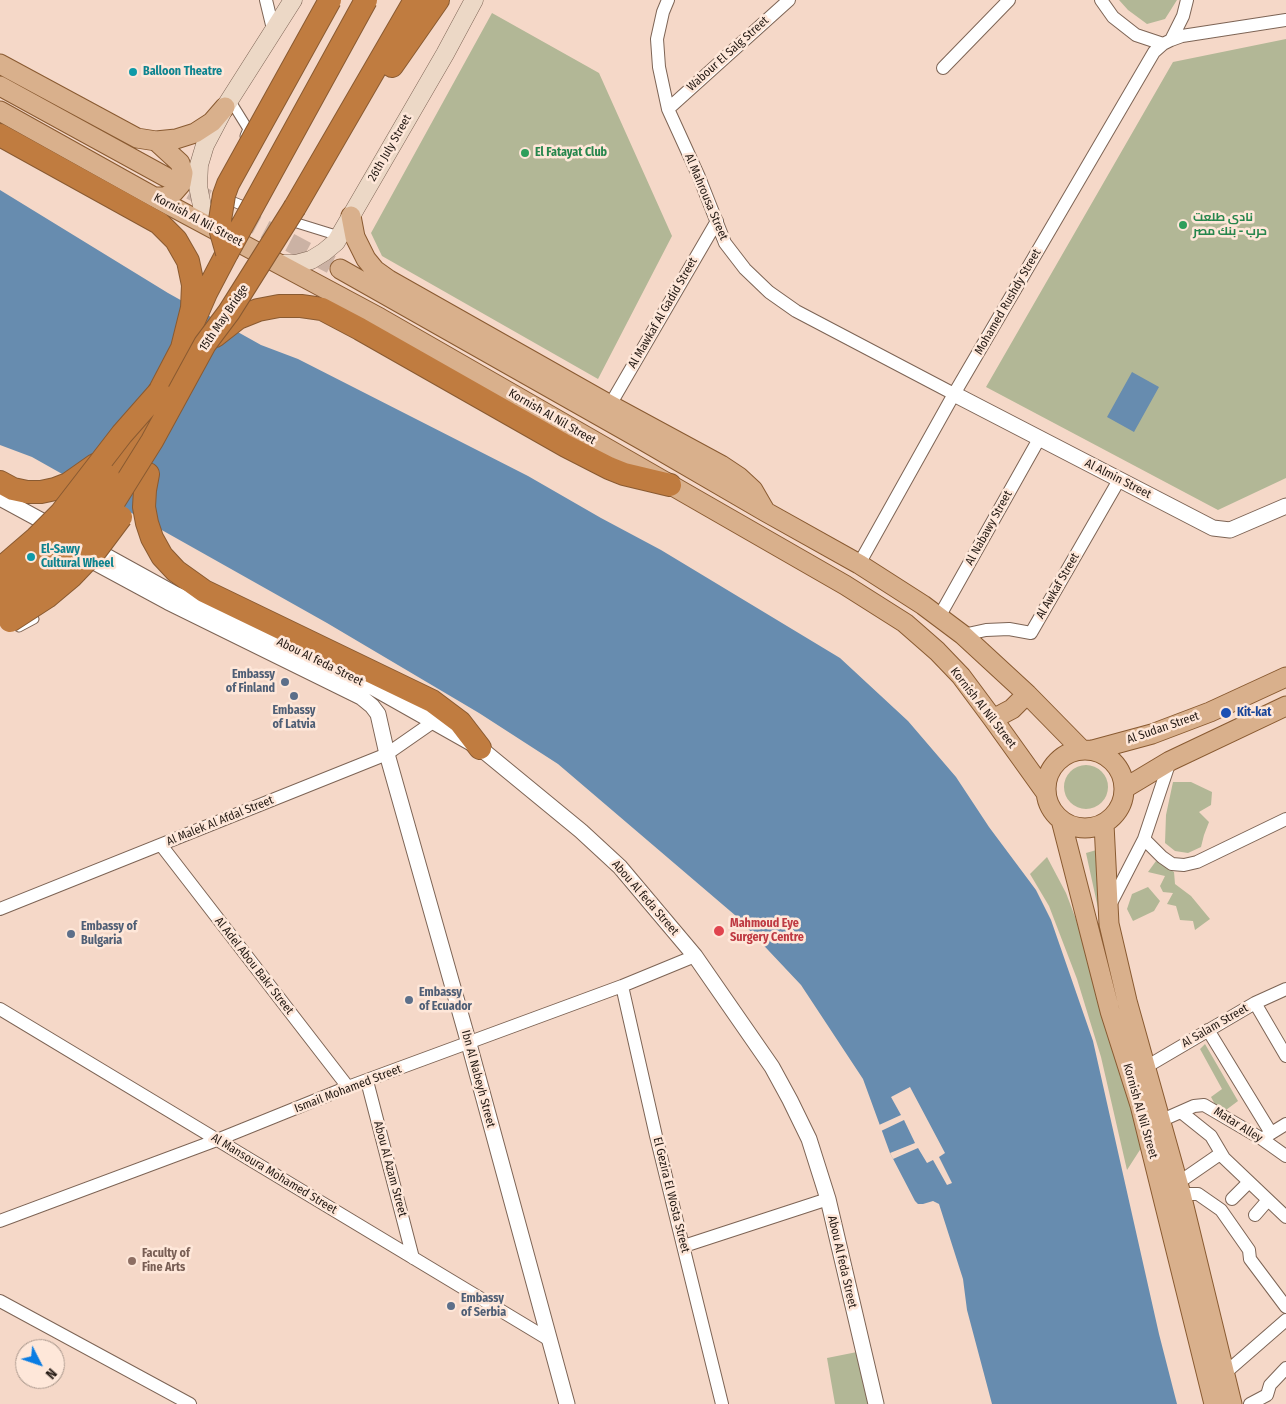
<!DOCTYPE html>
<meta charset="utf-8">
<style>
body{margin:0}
#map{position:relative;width:1286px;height:1404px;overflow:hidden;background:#f5d8c8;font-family:"Fira Sans Condensed",sans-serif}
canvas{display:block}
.north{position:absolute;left:15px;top:1339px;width:50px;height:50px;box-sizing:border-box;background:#fee7d9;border:1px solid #a7958a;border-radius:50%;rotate:131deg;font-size:14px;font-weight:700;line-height:20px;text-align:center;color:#241a14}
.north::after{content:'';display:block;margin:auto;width:18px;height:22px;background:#097ce3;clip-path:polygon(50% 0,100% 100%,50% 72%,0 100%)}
</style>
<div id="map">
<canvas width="1286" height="1404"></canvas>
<div class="north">N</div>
</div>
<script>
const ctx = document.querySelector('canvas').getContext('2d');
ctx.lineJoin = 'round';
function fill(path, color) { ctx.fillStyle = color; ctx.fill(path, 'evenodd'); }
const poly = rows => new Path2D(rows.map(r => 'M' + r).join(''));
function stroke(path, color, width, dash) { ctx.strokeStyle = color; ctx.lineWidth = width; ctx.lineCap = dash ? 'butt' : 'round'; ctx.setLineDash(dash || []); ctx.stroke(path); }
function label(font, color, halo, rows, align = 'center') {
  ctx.font = font + ' "Fira Sans Condensed",Cairo,sans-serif'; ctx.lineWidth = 5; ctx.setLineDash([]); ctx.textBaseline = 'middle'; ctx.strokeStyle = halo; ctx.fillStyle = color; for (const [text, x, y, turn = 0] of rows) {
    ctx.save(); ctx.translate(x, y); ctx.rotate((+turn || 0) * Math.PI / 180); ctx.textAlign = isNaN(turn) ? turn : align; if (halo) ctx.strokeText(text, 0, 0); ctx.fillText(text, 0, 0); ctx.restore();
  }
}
fill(poly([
 [1119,0,1177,0,1165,19,1147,24,1128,10],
 [492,13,599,73,672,236,598,379,382,256,371,233],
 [1286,39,1286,478,1218,510,986,387,1173,62],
 '1064 787a22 22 0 1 1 44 0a22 22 0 1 1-44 0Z',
 [1173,782,1191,782,1212,792,1211,805,1199,812,1209,822,1204,835,1201,847,1188,853,1175,851,1165,843,1166,815],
 [1100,849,1097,872,1097,891,1105,928,1103,931,1086,853],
 [1047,857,1066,893,1091,959,1145,1142,1127,1170,1101,1057,1077,979,1049,906,1030,874],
 [1156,861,1174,872,1175,884,1191,896,1210,919,1195,930,1193,921,1180,920,1176,906,1167,904,1173,893,1163,892,1160,886,1165,876,1148,872],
 [1148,887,1160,901,1154,911,1133,921,1127,909,1132,894],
 [1205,1044,1238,1101,1226,1110,1218,1110,1211,1097,1222,1089,1200,1049],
 [857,1352,871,1404,835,1404,827,1358]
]), '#b2b796');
fill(poly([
 [0,190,168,293,261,345,298,359,528,476,601,518,661,550,840,658,908,721,956,777,989,827,1036,890,1051,920,1093,1041,1159,1334,1177,1404,992,1404,967,1310,963,1279,939,1204,933,1201,923,1204,918,1204,915,1201,890,1153,863,1079,801,985,736,916,558,764,479,713,327,623,32,457,0,445],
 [1132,372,1159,387,1134,432,1107,417]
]), '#678caf');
fill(poly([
 [910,1087,945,1153,939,1157,952,1183,947,1185,933,1160,927,1163,918,1148,893,1159,890,1153,915,1143,904,1120,881,1131,879,1125,901,1115,891,1097]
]), '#f5d8c8');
stroke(poly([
 [166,177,340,269]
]), '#cbb2a4', 19, [19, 9]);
const pedestrian = poly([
 [230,100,248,129,245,136],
 [224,198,251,209],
 [297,223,339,236],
 [19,627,34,619]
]);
const minor = poly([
 [266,0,274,33],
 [668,0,663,12,657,39,659,67,668,109,699,177,725,243,745,269,769,292,796,311,954,394],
 [1101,0,1113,17,1136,35,1163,44,1171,40,1183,16,1187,0],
 [1171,40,1182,36,1286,20],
 [943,68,1009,0],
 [668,109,789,0],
 [610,405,717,221],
 [859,564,954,394,1154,52,1163,44],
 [939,617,1039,439],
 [963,635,986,630,1009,629,1031,633,1119,480],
 [1144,839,1162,857,1172,864,1184,865,1197,862,1286,819],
 [161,845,348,1087],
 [1109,907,1144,839,1170,761],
 [0,909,387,754,433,722],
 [622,986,656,1136,722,1404],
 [1255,1003,1286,1056],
 [0,1009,548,1339],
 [1208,1030,1271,1133],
 [1146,1067,1255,1003,1286,989],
 [367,1081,413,1258],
 [1181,1112,1211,1136,1224,1158,1286,1217],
 [1160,1121,1194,1106,1204,1105,1262,1139,1286,1156],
 [1265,1137,1286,1124],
 [1178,1183,1220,1154],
 [1181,1194,1198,1194,1221,1210,1249,1250,1250,1259,1286,1307],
 [1232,1199,1249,1182],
 [1255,1215,1268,1200],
 [0,1221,217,1140,348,1087,622,986,695,956],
 [684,1246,828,1199],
 [0,1301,190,1404],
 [1224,1374,1286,1320],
 [1250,1404,1267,1395,1270,1385,1286,1368]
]);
const tertiary = poly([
 [954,394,1213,528,1230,530,1286,506],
 [0,498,57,529],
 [88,546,175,594,356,678,480,748,581,831,620,867,695,956,772,1067,790,1100,809,1139,828,1199,876,1404],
 [81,555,168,602,361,697,372,706,378,714,387,754,469,1044,567,1404]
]);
const secondary = poly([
 [210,226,202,206,198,186,199,165,205,145,225,107,293,0],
 [281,264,296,264,311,260,324,252,336,242,445,54,474,0]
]);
const primary = poly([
 [0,64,137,138,156,141,176,139,195,133,212,122,225,107],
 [0,86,166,177],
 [0,111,154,197,380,318,845,585,905,623,937,651,961,676,993,719,1046,793],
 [154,197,165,197,174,192,181,184,183,173,180,163,156,141],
 [351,216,355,237,366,259,375,270,389,280,610,405,721,465,739,477,753,490,764,509],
 [340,269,644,441,766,512,859,564,923,605,963,635,1027,694,1081,749],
 [993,719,1012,709,1027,694],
 '1046 789a39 39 0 1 1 78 0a39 39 0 1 1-78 0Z',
 [1093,750,1152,734,1210,712,1286,677],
 [1125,788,1170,761,1286,706],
 [1061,820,1110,1011,1140,1105,1214,1404],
 [1104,824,1109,924,1127,1001,1181,1194,1232,1404]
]);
const motorway = poly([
 [392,66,438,0],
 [0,135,159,223,176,240,188,261,193,285,192,308,182,348],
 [295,207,415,0],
 [215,336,238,318,258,310,279,306,301,306,322,309,360,329,566,446,609,468,624,474,670,485],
 [148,474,145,490,144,507,147,523,152,538,162,556,176,571,204,591,432,701,460,722,480,748],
 [108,476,159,392,182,348,206,293,227,253],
 [0,482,13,489,27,492,41,492,55,489,68,484,95,465]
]);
stroke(pedestrian, '#7d6455', 11);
stroke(minor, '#7d6455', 14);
stroke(tertiary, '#7d6455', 17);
stroke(secondary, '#7d6455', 19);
stroke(primary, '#895a31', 21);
stroke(motorway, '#895a31', 24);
stroke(pedestrian, '#fff', 9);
stroke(minor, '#fff', 12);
stroke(tertiary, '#fff', 15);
stroke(secondary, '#ecd8c6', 18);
stroke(primary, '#d9b08c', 19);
stroke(motorway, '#c07c40', 22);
const motorwayBridge = poly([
 [227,253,366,0],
 [227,253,221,232,220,220,224,195,228,184,330,0],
 [0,569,36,538,61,513,122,434,159,392],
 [0,589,37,561,57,542,76,522,108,476],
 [0,606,40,581,69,555,96,527,112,505,152,441,205,344,229,312,295,207],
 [10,621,47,597,72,576,94,553,121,517]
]);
stroke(motorwayBridge, '#895a31', 24, []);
stroke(motorwayBridge, '#c07c40', 22);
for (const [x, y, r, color] of [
 [133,72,5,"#0f9aa8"],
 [525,153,5,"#2e9e5b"],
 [1183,225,5,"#2e9e5b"],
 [31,557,5,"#0f9aa8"],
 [285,682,5,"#5c6f8a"],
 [294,696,5,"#5c6f8a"],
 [1226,713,6,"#1a4fb4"],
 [719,931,6,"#e0444e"],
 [71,934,5,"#5c6f8a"],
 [409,1000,5,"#5c6f8a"],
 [132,1261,5,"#8d6e63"],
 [451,1306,5,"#5c6f8a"]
]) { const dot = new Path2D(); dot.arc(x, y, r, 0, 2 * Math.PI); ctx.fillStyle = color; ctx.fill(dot); stroke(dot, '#fee7d9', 2); }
label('12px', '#241a14', '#fee7d9', [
 ["Wabour El Salg Street",728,54,-42],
 ["26th July Street",390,148,-60],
 ["Al Mahrousa Street",706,197,67],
 ["Kornish Al Nil Street",198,220,28],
 ["Mohamed Rushdy Street",1008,302,-60],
 ["Al Mawkaf Al Gadid Street",663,313,-60],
 ["15th May Bridge",224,318,-56],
 ["Kornish Al Nil Street",552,417,30],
 ["Al Almin Street",1118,479,27],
 ["Al Nabawy Street",989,528,-61],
 ["Al Awkaf Street",1058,586,-60],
 ["Abou Al feda Street",320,662,26],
 ["Kornish Al Nil Street",983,708,52],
 ["Al Sudan Street",1163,728,-19],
 ["Al Malek Al Afdal Street",220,821,-22],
 ["Abou Al feda Street",645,898,49],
 ["Al Adel Abou Bakr Street",254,966,52],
 ["Al Salam Street",1215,1026,-30],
 ["Ibn Al Nabeyh Street",478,1079,75],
 ["Ismail Mohamed Street",348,1089,-21],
 ["Kornish Al Nil Street",1140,1111,74],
 ["Matar Alley",1238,1125,32],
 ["Abou Al Azam Street",390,1169,75],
 ["Al Mansoura Mohamed Street",274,1174,31],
 ["El Gezira El Wosta Street",671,1195,76],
 ["Abou Al feda Street",842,1262,77]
]);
label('bold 12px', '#0d838f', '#fee7d9', [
 ["Balloon Theatre",143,72],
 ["El-Sawy",41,550],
 ["Cultural Wheel",41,564]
], 'left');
label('bold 12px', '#27864d', '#fee7d9', [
 ["El Fatayat Club",535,153],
 ["نادى طلعت",1193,218],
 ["حرب - بنك مصر",1193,232]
], 'left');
label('bold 12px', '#4e5e75', '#fee7d9', [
 ["Embassy",275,675,"right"],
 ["of Finland",275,689,"right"],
 ["Embassy",294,711,"center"],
 ["of Latvia",294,725,"center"],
 ["Embassy of",81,927],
 ["Bulgaria",81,941],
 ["Embassy",419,993],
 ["of Ecuador",419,1007],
 ["Embassy",461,1299],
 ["of Serbia",461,1313]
], 'left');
label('bold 12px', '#164399', '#fee7d9', [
 ["Kit-kat",1237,713]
], 'left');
label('bold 12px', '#be3a42', '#fee7d9', [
 ["Mahmoud Eye",730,924],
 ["Surgery Centre",730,938]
], 'left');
label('bold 12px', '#785e54', '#fee7d9', [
 ["Faculty of",142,1254],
 ["Fine Arts",142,1268]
], 'left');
</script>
